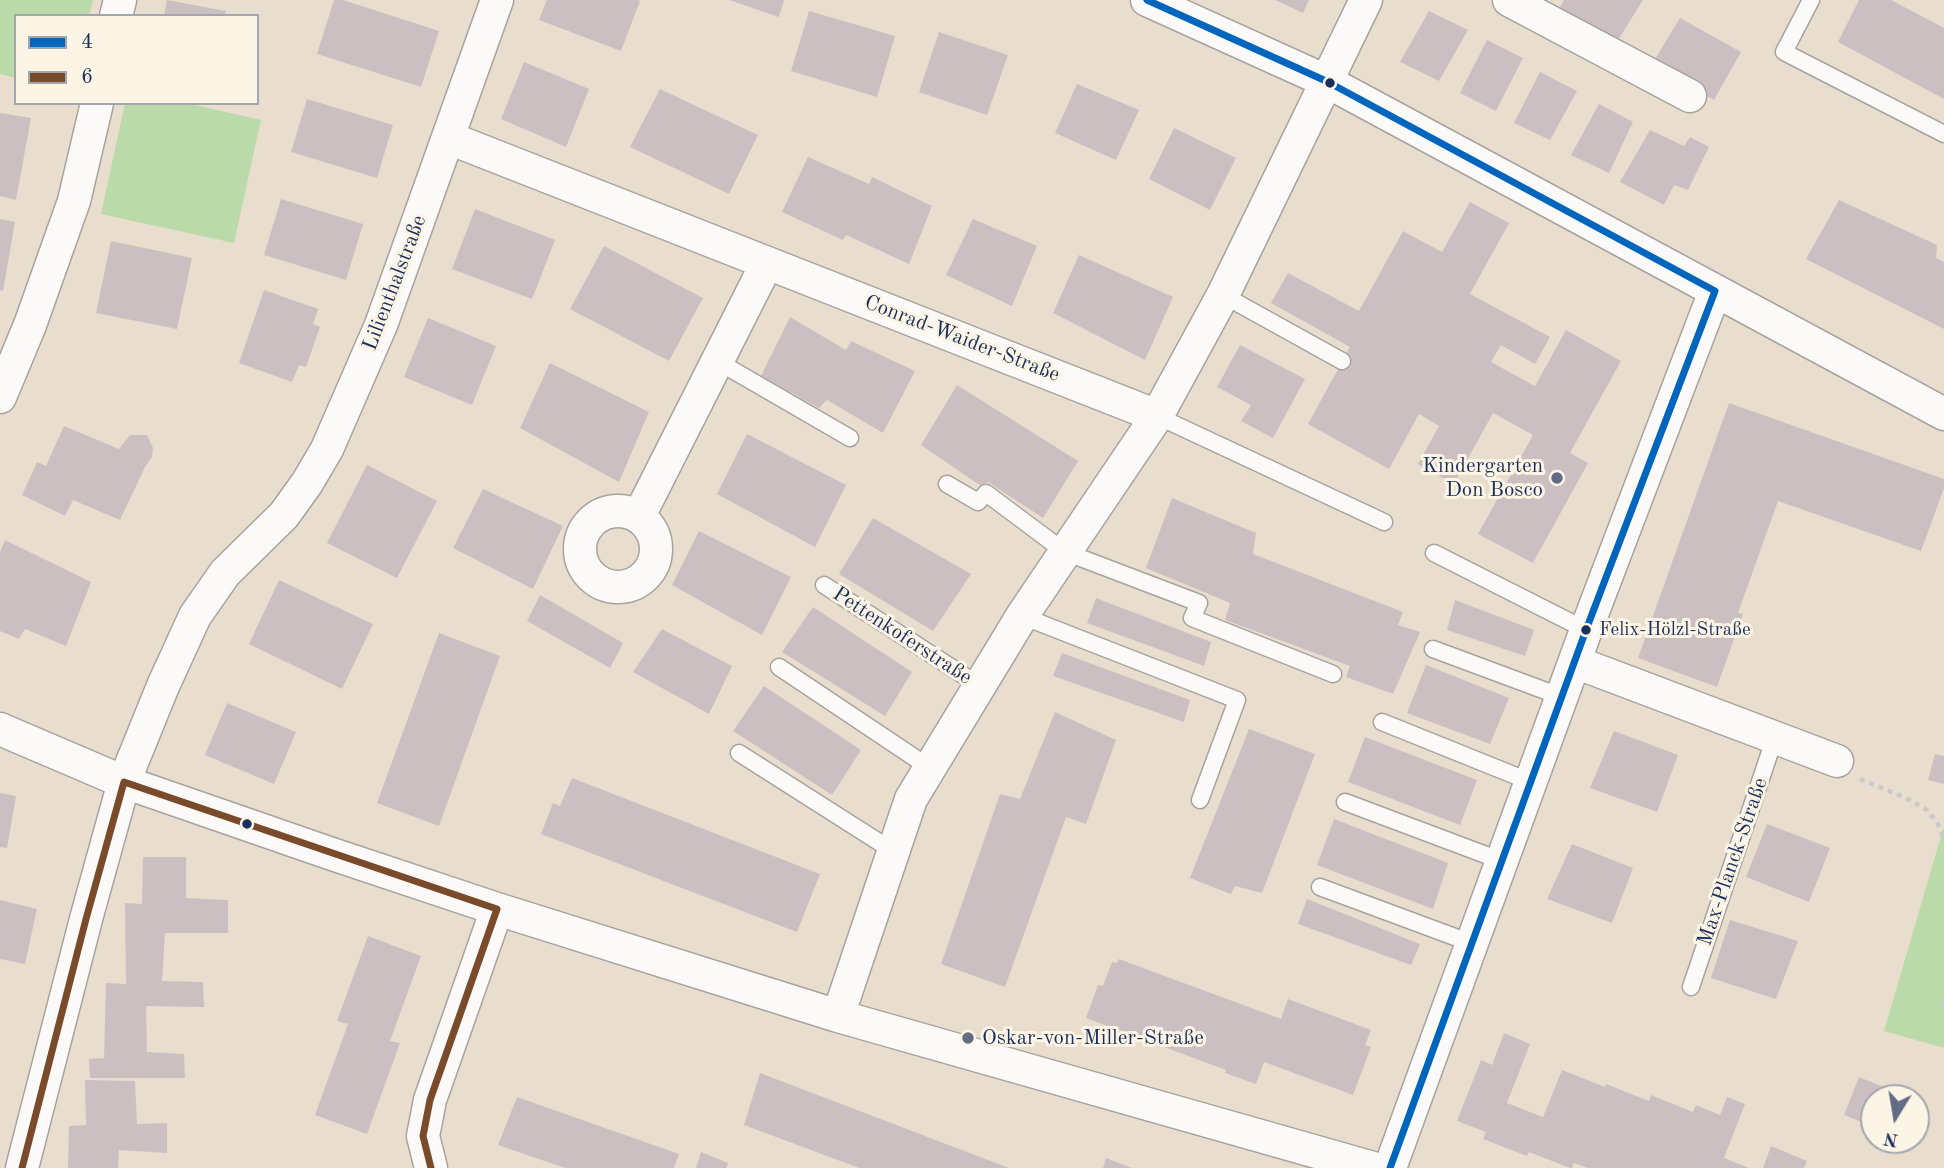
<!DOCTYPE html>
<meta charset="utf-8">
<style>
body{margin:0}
#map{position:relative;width:1944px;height:1168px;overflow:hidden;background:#e9dece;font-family:"Old Standard TT",serif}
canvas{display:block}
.legend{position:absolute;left:14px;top:14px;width:245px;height:91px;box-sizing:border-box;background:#fcf5e5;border:2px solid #a2a6af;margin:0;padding:9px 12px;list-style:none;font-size:21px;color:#1b2f5e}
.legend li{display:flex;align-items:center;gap:14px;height:35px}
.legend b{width:35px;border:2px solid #a2a6af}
.north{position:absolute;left:1860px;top:1084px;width:70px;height:70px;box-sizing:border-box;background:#fcf5e5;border:2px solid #a2a6af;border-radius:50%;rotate:191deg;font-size:19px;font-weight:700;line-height:28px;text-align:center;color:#1b2f5e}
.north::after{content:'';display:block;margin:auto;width:24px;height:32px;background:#636c85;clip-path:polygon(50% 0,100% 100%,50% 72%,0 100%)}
</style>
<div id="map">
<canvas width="1944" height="1168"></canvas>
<ul class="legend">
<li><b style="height:9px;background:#0065bd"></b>4</li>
<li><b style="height:9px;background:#7a4b2a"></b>6</li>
</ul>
<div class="north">N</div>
</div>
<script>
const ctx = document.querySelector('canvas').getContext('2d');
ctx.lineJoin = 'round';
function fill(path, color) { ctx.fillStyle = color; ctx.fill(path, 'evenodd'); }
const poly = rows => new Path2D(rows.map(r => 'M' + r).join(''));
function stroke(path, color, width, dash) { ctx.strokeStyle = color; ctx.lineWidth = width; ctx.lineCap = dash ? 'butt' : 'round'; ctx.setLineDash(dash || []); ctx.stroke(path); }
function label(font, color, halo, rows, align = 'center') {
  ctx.font = font + ' "Old Standard TT",serif'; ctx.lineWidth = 6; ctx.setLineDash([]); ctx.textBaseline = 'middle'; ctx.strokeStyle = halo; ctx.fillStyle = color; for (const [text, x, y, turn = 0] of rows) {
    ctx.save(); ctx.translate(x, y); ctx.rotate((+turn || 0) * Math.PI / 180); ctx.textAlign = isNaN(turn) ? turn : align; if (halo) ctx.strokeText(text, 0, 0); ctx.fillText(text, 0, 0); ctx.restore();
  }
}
fill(poly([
 [0,0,93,0,89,16,16,16,16,78,0,74],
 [125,103,186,103,261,120,234,243,101,214],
 [1944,826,1944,1048,1884,1031]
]), '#bbdaaa');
fill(poly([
 [167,0,226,11,225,16,164,16],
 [334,0,343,0,439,31,421,87,317,54],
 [547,0,637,0,640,1,621,51,539,20],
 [729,0,784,0,779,17],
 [1275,0,1309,0,1303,13],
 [1564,0,1643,0,1615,45,1557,13],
 [1859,0,1891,0,1944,28,1944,99,1838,42],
 [809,11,895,36,877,97,791,71],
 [1429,11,1468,30,1439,81,1400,62],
 [1680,18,1741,52,1714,100,1651,66],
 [939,32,1008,55,987,115,919,92],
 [1487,40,1523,58,1496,111,1460,93],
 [524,62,589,89,566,147,501,119],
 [1540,72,1577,91,1550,140,1514,123],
 [1077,84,1139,110,1116,160,1055,133],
 [660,89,758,135,729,194,630,147],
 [307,99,393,125,377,178,291,152],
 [1599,104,1633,122,1609,173,1571,155],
 [0,113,31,118,16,200,0,196],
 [1174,128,1236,158,1210,210,1149,179],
 [1650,130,1684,146,1690,137,1709,147,1688,190,1674,185,1664,205,1620,182],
 [808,157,869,184,872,177,932,206,909,264,846,235,843,240,782,212],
 [281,199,363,224,346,280,264,255],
 [1839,200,1937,245,1936,258,1944,262,1944,329,1806,259],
 [1470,202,1509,223,1470,294,1550,337,1535,364,1501,345,1491,362,1535,386,1566,330,1621,361,1570,453,1588,463,1533,563,1478,534,1533,435,1493,413,1454,484,1418,464,1439,426,1419,414,1389,469,1308,424,1350,347,1271,303,1288,273,1359,311,1403,231,1442,252],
 [475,209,555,240,532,299,452,269],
 [0,219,15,222,3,291,0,290],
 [973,219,1037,246,1012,306,946,275],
 [111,241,192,258,177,329,96,313],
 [604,246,703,298,669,361,570,309],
 [1079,255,1173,297,1145,360,1053,313],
 [264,290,318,309,313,324,320,327,306,367,299,365,292,382,239,363],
 [790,317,846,350,851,341,915,371,883,433,827,400,819,408,761,376],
 [428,318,496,346,472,405,404,377],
 [1240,345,1305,379,1273,438,1241,421,1251,405,1217,387],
 [550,363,649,412,619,482,520,428],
 [957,385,1078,461,1043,518,988,482,981,486,921,445],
 [1729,403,1944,479,1944,488,1921,551,1778,501,1738,613,1743,614,1717,687,1638,658],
 [64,426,119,449,130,435,147,435,153,448,152,457,145,467,120,520,73,500,65,516,22,495,37,462,46,466],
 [747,434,846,485,815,547,717,494],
 [367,465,437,501,397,578,327,543],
 [483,489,563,526,533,589,453,548],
 [1172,498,1256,533,1253,554,1403,612,1398,625,1420,632,1393,694,1346,677,1350,666,1225,620,1230,603,1146,568],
 [873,518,971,574,933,631,839,574],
 [699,531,791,577,762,635,672,585],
 [5,540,91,582,66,646,25,629,19,639,0,631,0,552],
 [279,580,373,624,342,689,249,644],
 [540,595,623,643,610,668,527,621],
 [1096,598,1211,642,1204,666,1087,623],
 [1455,600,1534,630,1525,656,1447,630],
 [813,607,912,672,885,716,782,652],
 [662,629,732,666,709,714,633,672],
 [439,633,500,656,439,826,377,803],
 [1062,653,1190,700,1184,722,1053,676],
 [1426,665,1509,698,1490,744,1407,713],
 [764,686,861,750,832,795,733,731],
 [227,703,296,732,274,784,205,755],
 [1055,712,1116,740,1086,824,1066,817,1005,987,941,964,1000,794,1020,799],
 [1249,729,1315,754,1262,893,1235,886,1231,894,1190,878],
 [1614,731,1678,755,1657,812,1590,788],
 [1365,737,1477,780,1460,825,1348,782],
 [1935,754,1944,756,1944,784,1928,780],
 [572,778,820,874,797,932,541,834,553,803,560,806],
 [0,793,16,796,7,848,0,847],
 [1334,819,1448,863,1433,909,1317,865],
 [1767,824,1830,848,1809,902,1746,877],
 [1572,844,1633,868,1612,923,1547,899],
 [143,857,186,857,186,898,228,900,228,933,165,933,162,981,203,982,204,1007,146,1006,147,1052,184,1054,185,1078,90,1078,89,1059,104,1058,106,983,126,984,125,903,142,904],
 [1307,899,1420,944,1411,965,1298,924],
 [0,900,37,909,25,964,0,959],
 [1730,920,1798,941,1776,999,1711,978],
 [368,936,421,956,390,1041,400,1043,367,1134,315,1115,348,1024,337,1021],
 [1119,959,1281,1019,1288,999,1371,1030,1365,1045,1371,1047,1353,1095,1264,1062,1256,1084,1225,1073,1226,1070,1086,1018,1098,985,1103,986,1112,962,1117,963],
 [1504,1033,1530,1044,1507,1103,1543,1117,1562,1070,1605,1087,1606,1084,1649,1101,1651,1095,1693,1112,1696,1105,1720,1115,1727,1097,1745,1104,1724,1158,1749,1168,1588,1168,1574,1163,1572,1168,1570,1168,1529,1152,1527,1156,1483,1139,1486,1132,1457,1121,1481,1060,1492,1065],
 [760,1073,1009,1168,859,1168,744,1125],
 [1859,1077,1911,1098,1874,1098,1874,1127,1844,1115],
 [85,1080,135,1081,137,1124,167,1123,167,1153,119,1150,118,1168,68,1168,69,1126,86,1125],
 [517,1097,679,1154,674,1168,565,1168,498,1145],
 [1771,1146,1807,1161,1804,1168,1763,1168],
 [701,1152,728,1163,726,1168,696,1168],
 [1106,1158,1132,1168,1103,1168]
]), '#ccbfc2');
const lane = poly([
 [1811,0,1784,52,1944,134],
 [1223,295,1342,361],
 [717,361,850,438],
 [1157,416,1384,522],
 [947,484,978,502,986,493,1065,552,1199,603,1192,618,1333,674],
 [1434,553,1586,630],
 [824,585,980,686],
 [1022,616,1237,700,1200,800],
 [1433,649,1562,697],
 [779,667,930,768],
 [1382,722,1531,782],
 [739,753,893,851],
 [1345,802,1502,861],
 [1320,887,1471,943],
 [1691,987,1775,737]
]);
const street = poly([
 [1147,0,1326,81,1944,414],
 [1509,0,1690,96],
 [116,16,120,0],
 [449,138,1157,416],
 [0,397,30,325,74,201,97,103],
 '580 549a38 38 0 1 1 76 0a38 38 0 1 1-76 0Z',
 [639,516,767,263],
 [1575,662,1837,761],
 [0,729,124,782,329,853,497,909,838,1016,1373,1168],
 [838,1016,911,799,1022,616,1157,416,1223,295,1366,0],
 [22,1168,86,919,124,782,163,686,195,616,225,573,284,515,307,483,327,449,381,325,497,0],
 [431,1168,423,1136,430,1100,497,909],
 [1390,1168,1586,630,1715,291]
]);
stroke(lane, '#a6a39f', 19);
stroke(street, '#a6a39f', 35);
stroke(poly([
 [1860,779,1906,798,1927,810,1938,824,1944,839],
 [1943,1006,1944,1001]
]), '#cbcaca', 4.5, [5, 5]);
stroke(lane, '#fcfaf8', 16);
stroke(street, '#fcfaf8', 32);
stroke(poly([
 [1147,0,1326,81,1715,291,1586,630,1390,1168]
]), '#0065bd', 7);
stroke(poly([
 [22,1168,86,919,124,782,497,909,430,1100,423,1136,431,1168]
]), '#7a4b2a', 7);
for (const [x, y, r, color] of [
 [1330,83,6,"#1b2f5e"],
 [1557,478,7,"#636c85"],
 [1586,630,6,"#1b2f5e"],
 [247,824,6,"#1b2f5e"],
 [968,1038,7,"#636c85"]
]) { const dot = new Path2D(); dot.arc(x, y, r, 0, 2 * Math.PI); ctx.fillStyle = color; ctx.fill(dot); stroke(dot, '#fcf5e5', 2.5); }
label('19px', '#1b2f5e', '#fcf5e5', [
 ["Felix-Hölzl-Straße",1599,630]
], 'left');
label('21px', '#1b2f5e', '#fcf5e5', [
 ["Lilienthalstraße",395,283,-69],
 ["Conrad-Waider-Straße",962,339,21],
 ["Pettenkoferstraße",902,636,33],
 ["Max-Planck-Straße",1733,862,-71]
]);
label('21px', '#1b2f5e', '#fcf5e5', [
 ["Kindergarten",1543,466],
 ["Don Bosco",1543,490],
 ["Oskar-von-Miller-Straße",982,1038,"left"]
], 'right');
</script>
